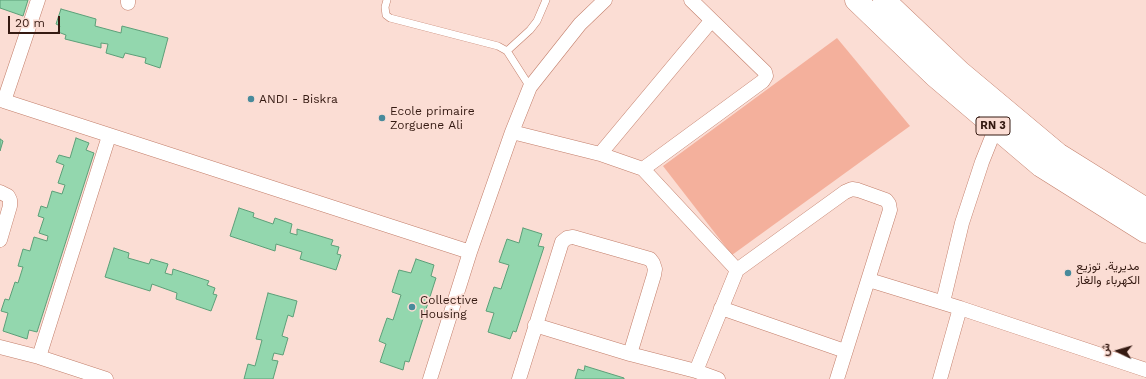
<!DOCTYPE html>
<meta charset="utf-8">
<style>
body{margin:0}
#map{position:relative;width:1146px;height:379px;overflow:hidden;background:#fbddd4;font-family:"Work Sans",Vazirmatn,sans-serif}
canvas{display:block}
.north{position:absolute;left:1098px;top:331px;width:40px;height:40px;-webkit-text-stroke:3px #fbddd4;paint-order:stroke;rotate:275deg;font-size:11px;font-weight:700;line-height:16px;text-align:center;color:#351a12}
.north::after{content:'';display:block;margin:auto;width:14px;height:18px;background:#351a12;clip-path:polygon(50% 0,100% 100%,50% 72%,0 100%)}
.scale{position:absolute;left:8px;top:16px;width:52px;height:18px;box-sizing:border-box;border:2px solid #351a12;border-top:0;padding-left:5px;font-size:12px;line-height:14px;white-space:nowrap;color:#351a12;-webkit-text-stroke:3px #fbddd4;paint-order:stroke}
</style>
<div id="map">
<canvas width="1146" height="379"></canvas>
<div class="north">ش</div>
<div class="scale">20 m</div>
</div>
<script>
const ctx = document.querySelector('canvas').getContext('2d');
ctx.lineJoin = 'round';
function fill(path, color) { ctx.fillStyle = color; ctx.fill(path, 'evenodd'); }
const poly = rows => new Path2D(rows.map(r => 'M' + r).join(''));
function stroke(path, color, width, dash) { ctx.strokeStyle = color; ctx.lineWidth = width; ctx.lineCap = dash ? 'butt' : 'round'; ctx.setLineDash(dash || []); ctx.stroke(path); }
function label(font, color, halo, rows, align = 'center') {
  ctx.font = font + ' "Work Sans",Vazirmatn,sans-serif'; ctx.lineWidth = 3.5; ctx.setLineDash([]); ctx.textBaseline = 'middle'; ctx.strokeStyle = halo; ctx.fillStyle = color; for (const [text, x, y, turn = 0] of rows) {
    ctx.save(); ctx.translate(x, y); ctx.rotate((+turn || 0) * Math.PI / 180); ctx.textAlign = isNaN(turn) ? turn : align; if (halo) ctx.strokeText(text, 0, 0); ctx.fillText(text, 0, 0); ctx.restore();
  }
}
fill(poly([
 [837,38,910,126,732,255,663,166]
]), '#f4b09c');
const building = poly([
 [0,0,28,0,23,16,0,8,0,0],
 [61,9,96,19,95,26,121,33,122,26,168,38,160,68,145,63,146,58,125,53,123,58,106,53,108,44,101,43,101,48,65,39,66,35,58,32,60,26,56,24,61,9],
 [76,138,89,143,86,150,94,153,37,332,29,330,27,339,3,331,8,313,1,311,5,299,9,300,15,282,18,283,23,267,18,266,23,249,30,251,34,237,47,241,48,236,39,233,44,218,38,216,41,206,47,208,52,191,62,194,65,185,58,183,64,165,56,162,59,155,70,158,76,138],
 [0,139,3,141,0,151,0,139],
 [239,208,254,213,253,217,273,224,275,218,292,224,290,233,297,235,297,229,333,240,331,245,339,247,337,254,341,255,336,270,300,259,302,252,276,244,275,251,230,236,239,208],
 [523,228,542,234,538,246,544,247,516,332,513,331,510,339,488,332,494,313,486,311,494,287,501,289,509,265,499,262,507,239,519,243,523,228],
 [114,248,129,253,128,258,149,264,151,259,168,264,165,273,172,275,173,269,209,281,207,285,215,288,213,294,217,295,211,311,176,299,177,293,152,284,150,291,105,277,114,248],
 [416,259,434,265,431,276,436,278,409,362,405,361,403,370,380,362,386,344,379,341,387,318,393,320,401,295,392,292,399,270,411,273,416,259],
 [268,293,297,301,293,317,288,315,282,336,288,338,283,355,274,353,272,360,278,361,273,379,244,379,248,364,255,366,262,340,256,339,268,293],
 [585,366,624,378,624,379,575,379,578,369,584,371,585,366]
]);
fill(building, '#93d7ae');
stroke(building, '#5c9f78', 1);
const lane = poly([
 [387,0,385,7,386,15,390,18,498,46,507,51,530,87],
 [507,51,530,30,537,21,546,0]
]);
const street = poly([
 [128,3,128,0],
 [0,100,4,101,38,0],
 [4,101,470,252],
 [512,132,600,154,643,169,737,270],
 [600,154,711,21],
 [643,169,763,81,766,76,765,72,691,0],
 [0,192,8,196,10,200,10,206,0,240],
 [869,280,960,308,940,379],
 [943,302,962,223,982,162,998,122],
 [721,308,845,351],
 [960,308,1146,370],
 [535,325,630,354,696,371,718,379],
 [0,347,39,357,106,379],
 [39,357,109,136],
 [696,371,737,270,845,192,852,189,858,190,886,200,889,204,890,210,837,379],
 [430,379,470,252,512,132,530,87,580,24,605,0],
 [519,379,562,242,567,238,573,237,650,259,653,263,655,269,654,275,630,354]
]);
const primary = poly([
 [856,0,935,76,1041,166,1146,232],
 [884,0,960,72,1058,154,1146,209]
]);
stroke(lane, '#c27e6a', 8);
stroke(street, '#c27e6a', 15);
stroke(primary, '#c27e6a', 23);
stroke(lane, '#fff', 7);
stroke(street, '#fff', 14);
stroke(primary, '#fff', 22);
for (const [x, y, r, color] of [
 [251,99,4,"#488a9b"],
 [382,118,4,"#488a9b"],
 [1068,273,4,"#488a9b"],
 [412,307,4,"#488a9b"]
]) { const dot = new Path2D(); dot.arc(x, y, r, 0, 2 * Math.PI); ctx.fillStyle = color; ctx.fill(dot); stroke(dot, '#fbddd4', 1.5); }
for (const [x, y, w] of [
 [993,126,34]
]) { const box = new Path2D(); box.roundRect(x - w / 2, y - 9, w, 18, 3); ctx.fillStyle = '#fbddd4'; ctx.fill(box); stroke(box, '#351a12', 1); }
label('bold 11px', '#351a12', null, [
 ["RN 3",993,126]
]);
label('12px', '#351a12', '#fbddd4', [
 ["ANDI - Biskra",259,99],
 ["Ecole primaire",390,111],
 ["Zorguene Ali",390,125],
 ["مديرية. توزيع",1076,266],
 ["الكهرباء والغاز",1076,280],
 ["Collective",420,300],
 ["Housing",420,314]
], 'left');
</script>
